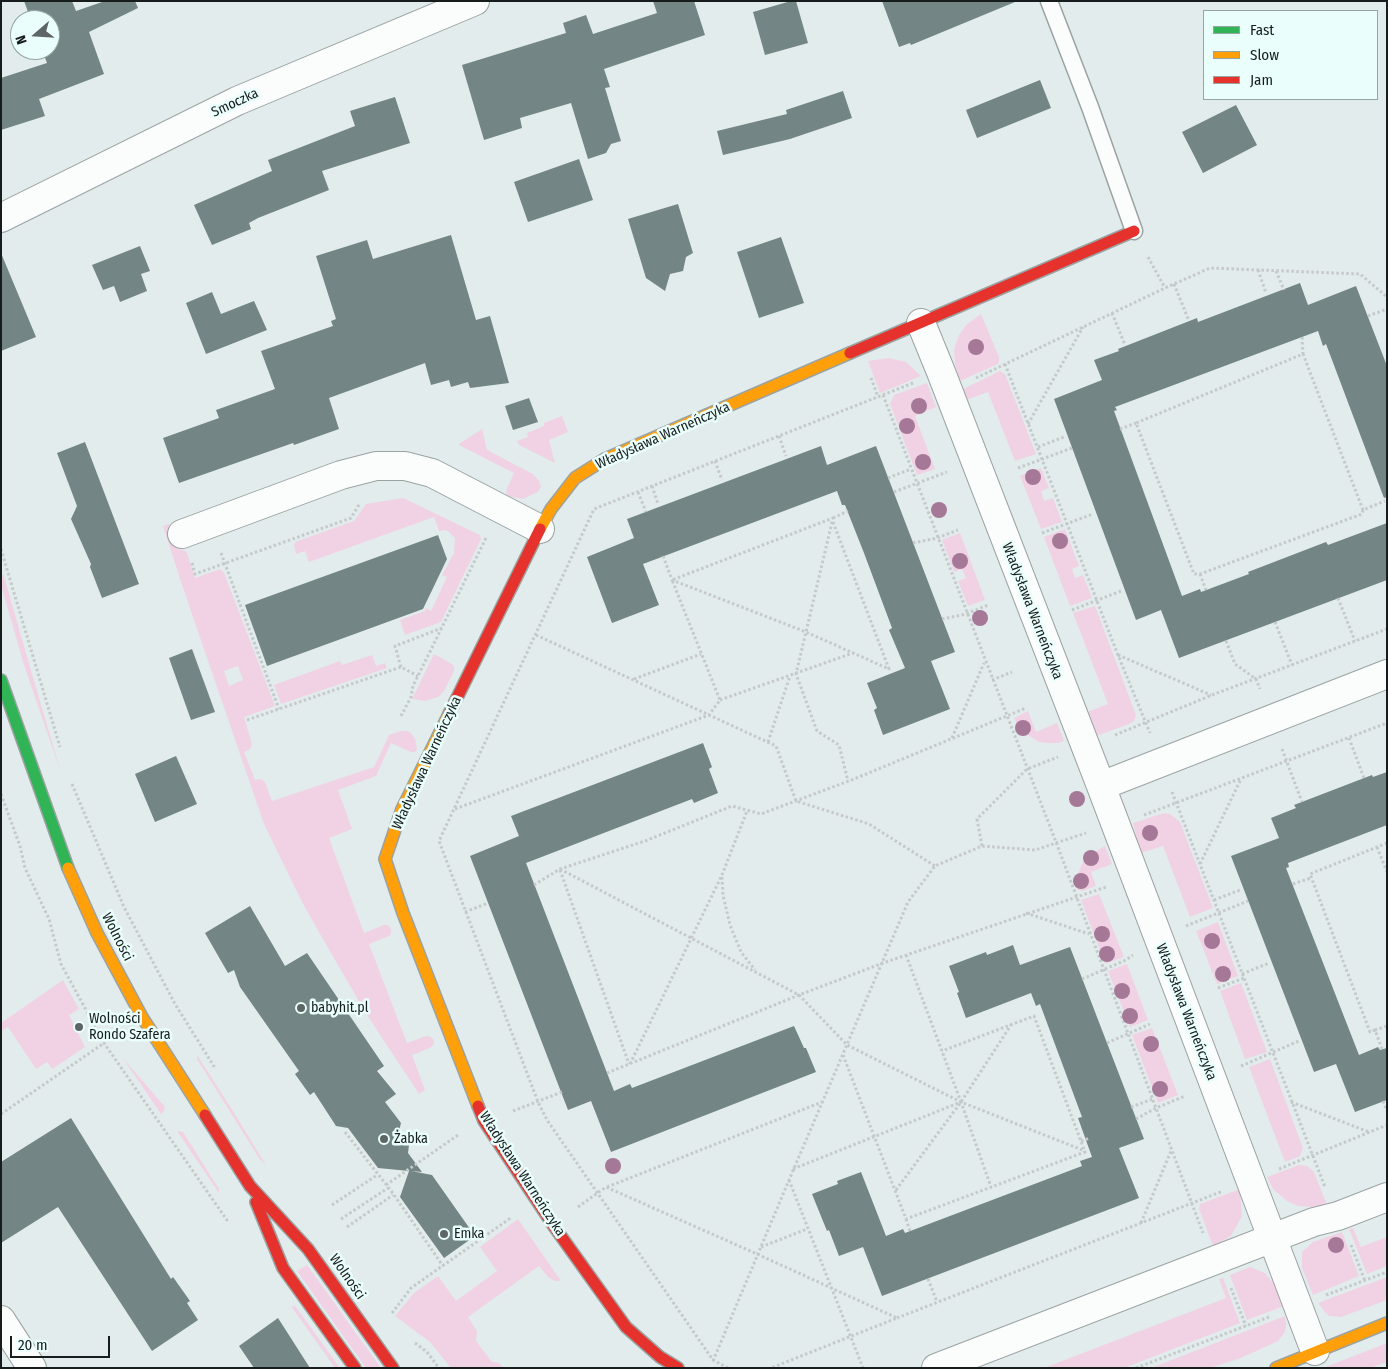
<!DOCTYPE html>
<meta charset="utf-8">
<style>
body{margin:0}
#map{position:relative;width:1388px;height:1369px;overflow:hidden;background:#e2ecec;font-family:"Fira Sans Condensed",sans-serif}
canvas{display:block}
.frame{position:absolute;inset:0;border:2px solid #161d1c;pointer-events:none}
.legend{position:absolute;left:1203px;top:10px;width:175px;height:90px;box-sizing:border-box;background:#eafffc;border:1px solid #95a5a2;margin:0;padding:6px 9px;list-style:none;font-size:15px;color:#161d1c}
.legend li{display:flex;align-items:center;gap:10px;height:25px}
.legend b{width:25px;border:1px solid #95a5a2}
.north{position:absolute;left:10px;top:10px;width:50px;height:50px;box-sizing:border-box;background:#eafffc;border:1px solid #95a5a2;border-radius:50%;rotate:251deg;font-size:14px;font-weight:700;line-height:20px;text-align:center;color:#161d1c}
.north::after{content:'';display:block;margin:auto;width:18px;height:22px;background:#5d6565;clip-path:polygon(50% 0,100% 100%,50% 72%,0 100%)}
.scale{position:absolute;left:10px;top:1336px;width:100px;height:22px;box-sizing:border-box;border:2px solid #161d1c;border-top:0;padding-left:6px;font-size:15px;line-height:18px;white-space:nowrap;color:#161d1c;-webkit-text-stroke:4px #eafffc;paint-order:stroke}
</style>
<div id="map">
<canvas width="1388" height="1369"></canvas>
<div class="frame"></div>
<ul class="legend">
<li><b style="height:6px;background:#30b455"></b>Fast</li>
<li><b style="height:6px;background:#ff9f0a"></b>Slow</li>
<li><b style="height:6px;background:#e5322d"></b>Jam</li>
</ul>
<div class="north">N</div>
<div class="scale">20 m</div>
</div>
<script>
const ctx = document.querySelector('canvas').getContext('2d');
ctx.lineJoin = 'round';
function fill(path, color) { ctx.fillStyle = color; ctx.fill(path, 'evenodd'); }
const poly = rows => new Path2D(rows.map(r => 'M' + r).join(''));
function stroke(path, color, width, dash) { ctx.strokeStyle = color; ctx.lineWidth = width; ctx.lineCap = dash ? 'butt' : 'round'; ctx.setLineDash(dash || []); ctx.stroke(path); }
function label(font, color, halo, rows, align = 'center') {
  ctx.font = font + ' "Fira Sans Condensed",sans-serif'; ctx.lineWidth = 5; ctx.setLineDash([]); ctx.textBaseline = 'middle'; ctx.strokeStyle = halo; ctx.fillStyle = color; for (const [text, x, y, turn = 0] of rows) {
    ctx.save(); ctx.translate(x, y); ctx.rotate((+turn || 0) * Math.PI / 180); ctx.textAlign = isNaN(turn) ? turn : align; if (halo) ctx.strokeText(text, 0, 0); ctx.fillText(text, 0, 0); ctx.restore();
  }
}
fill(poly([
 [981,314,999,357,999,361,998,364,960,381,955,364,954,349,959,335,966,325],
 [889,358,906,362,921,376,880,393,868,361],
 [1000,371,1005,374,1036,454,1015,461,988,392,966,400,963,389],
 [927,383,936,407,915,416,935,469,917,475,890,404,894,395],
 [562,416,568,432,549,440,555,463,519,445,517,441,528,437,527,433,544,426,544,423],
 [482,429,487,450,533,474,539,481,541,487,538,492,523,499,507,496,506,491,514,473,459,445,459,444],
 [1041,468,1049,488,1041,491,1044,501,1053,498,1062,522,1041,529,1020,476],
 [403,498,480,535,481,539,441,622,405,635,400,620,425,611,426,608,431,611,447,577,442,575,454,553,455,538,449,532,445,530,439,531,434,517,309,562,305,551,296,554,294,546,295,542,354,521,366,504],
 [169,524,177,549,184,550,187,553,195,578,220,569,224,573,275,706,244,717,252,744,250,749,244,752,255,780,260,779,265,782,272,801,374,767,389,735,401,731,406,731,411,733,415,739,417,749,415,752,411,752,391,743,376,776,338,790,352,829,329,838,364,933,384,925,388,925,391,929,391,934,389,936,369,944,407,1043,426,1036,431,1037,434,1040,434,1044,430,1048,412,1055,425,1090,419,1094,367,1015,324,941,302,902,264,824,183,588,163,526],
 [238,666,243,680,229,686,224,671],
 [1065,529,1079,566,1072,569,1075,578,1083,575,1092,598,1070,606,1044,537],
 [960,533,985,600,968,606,958,581,966,578,962,569,954,572,942,540],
 [3,573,30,667,61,773,24,665,1,585],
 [1095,606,1136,715,1134,721,1129,724,1096,736,1087,712,1108,704,1073,613],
 [434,654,452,664,454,666,454,671,444,691,438,697,425,701,412,699],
 [372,655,376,666,385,663,387,668,281,704,274,685,340,661,342,665],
 [1028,711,1036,732,1057,723,1064,741,1058,743,1047,743,1039,742,1026,734,1018,726,1014,718],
 [1164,813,1170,814,1180,822,1213,908,1190,917,1163,846,1141,853,1136,836,1133,823],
 [1105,846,1112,864,1091,872,1096,886,1082,891,1078,890,1075,881,1083,862,1091,854],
 [1099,894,1124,957,1105,964,1081,900],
 [1218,922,1238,976,1217,984,1196,931],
 [1127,964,1148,1020,1130,1027,1108,971],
 [63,980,79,1009,69,1015,85,1047,52,1069,47,1062,36,1069,8,1027,1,1031,1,1023],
 [1241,983,1267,1052,1245,1059,1220,991],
 [1152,1028,1178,1095,1158,1103,1132,1035],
 [197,1055,231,1108,266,1165,259,1158,229,1110,197,1059],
 [122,1057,165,1107,164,1111,161,1114],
 [1270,1059,1303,1148,1300,1156,1285,1162,1249,1067],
 [177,1131,183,1132,219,1189,219,1193],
 [1299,1165,1307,1166,1314,1172,1327,1205,1312,1207,1298,1206,1287,1201,1273,1189,1267,1177],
 [1240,1189,1242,1216,1231,1236,1213,1246,1199,1209,1200,1204],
 [518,1219,561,1281,555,1281,548,1277,539,1266,468,1317,477,1331,476,1341,492,1362,499,1363,504,1368,451,1368,430,1342,395,1316,414,1293,438,1276,456,1301,497,1271,480,1247],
 [1353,1228,1361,1247,1387,1237,1387,1266,1367,1274,1349,1229],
 [1342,1232,1359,1276,1313,1295,1302,1268,1302,1252,1313,1242],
 [307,1265,381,1368,366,1368,297,1271],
 [1250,1267,1265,1273,1274,1284,1284,1306,1247,1320,1230,1275],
 [1387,1277,1387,1300,1341,1317,1329,1316,1324,1311,1318,1303],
 [1223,1278,1240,1323,1124,1368,1044,1368,1226,1298,1219,1279],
 [291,1306,296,1307,340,1368,335,1368],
 [1285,1316,1286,1325,1285,1332,1278,1341,1241,1358,1210,1368,1151,1368],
 [1387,1343,1387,1362,1370,1368,1323,1368]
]), '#f1d2e4');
fill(poly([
 [24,1,72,1,76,11,105,1,135,1,138,8,89,32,104,74,39,99,45,116,1,130,1,78,47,63,42,50,50,50,50,20,31,20],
 [653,1,694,1,705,35,604,69,610,87,605,88,621,141,611,144,606,153,588,159,571,103,520,118,522,128,484,140,462,65,566,33,563,23,586,15,593,34,657,13],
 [791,1,796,1,808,43,765,55,753,12],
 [882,1,1015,1,1015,2,911,45,910,43,899,47],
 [1040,80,1051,108,977,138,966,110],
 [843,91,852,118,790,139,723,155,717,131,787,114,786,110],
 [395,97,410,143,322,171,329,190,258,218,249,223,251,229,212,245,194,205,272,171,268,160,355,126,350,111],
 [1236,105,1257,145,1203,173,1182,132],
 [579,159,593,200,528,222,514,182],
 [678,204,693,253,686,257,683,271,670,274,665,291,646,278,628,219],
 [451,235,476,320,490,316,509,383,470,388,468,382,451,387,449,380,431,385,425,363,329,398,339,429,294,445,293,443,179,483,163,438,219,418,216,410,275,389,261,351,333,326,331,321,336,319,316,256,367,240,373,259],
 [781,237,804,303,759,318,737,252],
 [140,246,150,271,141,274,147,291,120,302,114,286,103,290,92,265],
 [1,253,36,337,1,351],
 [1300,283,1308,305,1356,286,1387,366,1387,497,1384,498,1326,344,1323,346,1318,331,1115,407,1117,410,1114,411,1182,596,1200,589,1201,592,1249,574,1248,572,1326,542,1328,545,1387,523,1387,580,1179,658,1161,610,1136,620,1054,399,1102,380,1094,360,1119,351,1118,349,1197,318,1198,322],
 [212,292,221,314,254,301,267,330,206,354,186,303],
 [529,398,538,422,513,430,505,406],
 [85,442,139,584,102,598,90,567,91,564,71,519,77,506,57,453],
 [821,446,827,465,876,446,955,652,931,661,950,709,883,735,874,710,877,708,867,683,905,668,889,630,892,628,864,553,845,505,842,505,837,491,643,564,659,605,612,623,587,557,634,538,627,519],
 [438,535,447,559,423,609,267,666,245,605],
 [192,649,215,712,191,720,169,658],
 [703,743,712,767,709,769,718,793,694,803,692,799,526,863,614,1091,630,1084,632,1088,794,1026,804,1048,806,1048,816,1072,611,1152,591,1101,568,1110,470,856,519,836,511,816],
 [176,756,197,804,155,822,135,774],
 [1387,772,1387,825,1288,863,1289,867,1286,868,1359,1055,1378,1047,1380,1050,1387,1048,1387,1100,1355,1112,1336,1064,1314,1072,1231,856,1279,838,1271,818,1296,808,1294,805,1372,775,1373,777],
 [250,906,285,966,307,953,384,1066,377,1071,396,1094,385,1102,401,1123,399,1131,409,1145,408,1153,422,1172,411,1171,432,1175,475,1236,444,1258,400,1197,409,1171,378,1168,348,1128,336,1126,314,1092,310,1095,295,1074,299,1071,240,987,234,970,228,973,205,933],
 [1013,945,1020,965,1070,947,1144,1139,1119,1148,1139,1198,882,1296,863,1247,839,1256,829,1230,827,1231,812,1194,838,1184,837,1181,861,1172,886,1236,903,1229,905,1233,1082,1166,1080,1161,1092,1157,1078,1118,1082,1117,1040,1004,1036,1006,1031,993,966,1018,957,993,959,992,949,966,986,952,987,955],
 [71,1118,171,1279,173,1277,190,1301,187,1303,198,1320,152,1351,58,1207,1,1243,1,1162],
 [278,1318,310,1368,254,1368,239,1346]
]), '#738585');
const lane = poly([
 [1049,1,1090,107,1134,231]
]);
const street = poly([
 [1,218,237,101,475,1],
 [921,323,941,372,1101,786,1315,1351],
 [182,534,341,475,376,466,405,466,432,473,540,529],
 [1101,786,1387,674],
 [1,1320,32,1368],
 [936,1368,1314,1222,1338,1216,1387,1197]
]);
const fast = poly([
 [1,680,68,868]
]);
const slow = poly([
 [540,529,551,509,575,478,605,459,850,353],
 [449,714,402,809,385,859,403,913,478,1106],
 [68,868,97,933,142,1017,205,1115],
 [1276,1368,1387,1323]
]);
const jam = poly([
 [850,353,1134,231],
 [449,714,540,529],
 [478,1106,484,1121,553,1225,626,1327,660,1357,678,1368],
 [205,1115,250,1186,308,1249,393,1368],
 [256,1202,283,1268,355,1368]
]);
stroke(lane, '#9ba3a2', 19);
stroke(street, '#9ba3a2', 30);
stroke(fast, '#9ba3a2', 14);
stroke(slow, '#9ba3a2', 14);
stroke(jam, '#9ba3a2', 14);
stroke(poly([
 [1148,257,1165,288],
 [1258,270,1266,293],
 [1276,271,1284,290],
 [1174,284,1189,321],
 [1112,313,1125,345],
 [1368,316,1387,309],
 [1302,337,1303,354],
 [1005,364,1118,655,1150,733],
 [871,378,878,397],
 [976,378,1165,288,1210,268,1360,274,1387,297],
 [883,395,1056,842,1203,1233],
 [1028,424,1083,327],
 [1120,429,1136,423],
 [779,436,786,456],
 [1038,447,1064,437],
 [715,461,722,480],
 [1018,468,1072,448],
 [888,478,911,469],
 [652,486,658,504],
 [638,492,646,512],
 [894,492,947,472],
 [1363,510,1362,514,1200,574,1194,574,1136,423,1303,354,1363,510,1385,501],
 [833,518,848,511],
 [1042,533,1093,514],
 [913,543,937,538,958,530],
 [1,549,60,747],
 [221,553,279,709],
 [663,556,672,580,806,632,889,669,833,522],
 [192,563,195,574,351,518,360,503],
 [1200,574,1206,590],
 [1338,598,1355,641],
 [1072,610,1121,591],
 [942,619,966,614,988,605],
 [1275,622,1292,665],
 [536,635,776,746,796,801,869,824,935,866],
 [1226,641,1235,664,1256,679,1260,689],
 [1118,655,1211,695],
 [401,667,395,646,442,628],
 [634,679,701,654],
 [992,680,1012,672],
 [720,700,853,653],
 [401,716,411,697,413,686,487,536],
 [247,720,401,667,418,676],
 [1115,735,1212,695,1387,629],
 [952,738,984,663],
 [1349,738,1364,778],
 [768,742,790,676],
 [1282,749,1302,802],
 [72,784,124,907,175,1004,215,1068],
 [1172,792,1325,1187],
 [1,794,20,846,25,868,49,919,61,964,104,1043,229,1223],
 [455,809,709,715,720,700,672,580,833,518,796,674,817,731,839,745,848,781],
 [1144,815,1387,723],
 [982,846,977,819,1027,769,1058,757],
 [1377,847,1387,872],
 [1200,864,1241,779],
 [560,869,799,995,847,1045,961,1102,1085,1151],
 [560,870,629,1064],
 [722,877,723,895,730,925,741,952,755,970],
 [1293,884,1311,878],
 [534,885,560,869,645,841,732,806,761,814,854,779,1026,708],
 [1214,900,1240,890],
 [465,912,488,903],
 [1026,913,1089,934],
 [1186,926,1248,901],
 [906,955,961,1102],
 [1242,974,1269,963],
 [1082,979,1126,960,1133,955],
 [1218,988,1244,978],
 [1375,1030,1370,1032,1310,874,1387,843],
 [1107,1043,1150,1024],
 [1382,1049,1375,1030,1387,1026],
 [843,1055,906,1219,1085,1152,1034,1016,942,1051],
 [630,1064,722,875,747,811],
 [1241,1066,1299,1041],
 [607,1073,799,995,883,963,1106,887],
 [1383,1101,1387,1111],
 [1291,1102,1369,1132],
 [1131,1107,1153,1099],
 [513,1111,562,1092],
 [1,1114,104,1043],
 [1136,1119,1156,1108,1185,1096],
 [345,1132,392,1192,443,1266],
 [1081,1141,1090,1138],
 [793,1169,961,1102,991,1187],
 [1279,1169,1387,1125],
 [789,1180,863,1368],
 [386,1185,458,1135],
 [607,1187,822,1102],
 [896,1190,961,1102,1011,1025],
 [332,1205,377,1175],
 [578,1207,606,1187,757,1254,897,1318,771,1368],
 [341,1219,388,1188],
 [906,1219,910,1231],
 [1141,1223,1171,1151],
 [347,1227,393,1195],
 [1351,1245,1365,1281],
 [761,1247,807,1229],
 [928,1279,937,1302],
 [1231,1288,1246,1326],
 [1326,1295,1387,1272],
 [392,1313,411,1288,512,1217],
 [897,1318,1223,1191],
 [415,1343,427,1352,439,1368],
 [713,1361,789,1180,908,902,935,866,982,846,1035,850,1086,833],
 [728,1368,713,1360,547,1120,538,1102,439,841,594,509,913,383],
 [1136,1368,1269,1317]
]), '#c6c9c9', 3, [2.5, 2.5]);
stroke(lane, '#fbfcfc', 16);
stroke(street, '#fbfcfc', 28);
stroke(fast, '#30b455', 11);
stroke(slow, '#ff9f0a', 11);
stroke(jam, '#e5322d', 11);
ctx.fillStyle = '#a67897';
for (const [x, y] of [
 [976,347],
 [919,406],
 [907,426],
 [923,462],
 [1033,477],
 [939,510],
 [1060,541],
 [960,561],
 [980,618],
 [1023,728],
 [1077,799],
 [1150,833],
 [1091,858],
 [1081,881],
 [1102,934],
 [1212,941],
 [1107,954],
 [1223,974],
 [1122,991],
 [1130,1016],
 [1151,1044],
 [1160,1089],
 [613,1166],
 [1336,1245]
]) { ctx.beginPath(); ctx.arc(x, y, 8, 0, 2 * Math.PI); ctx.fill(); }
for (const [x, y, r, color] of [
 [301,1008,5,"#5d6565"],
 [79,1027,5,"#5d6565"],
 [384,1139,5,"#5d6565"],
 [444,1234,5,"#5d6565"]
]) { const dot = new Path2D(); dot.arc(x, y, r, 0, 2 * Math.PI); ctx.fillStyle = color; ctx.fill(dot); stroke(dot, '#eafffc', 2); }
label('14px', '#161d1c', '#eafffc', [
 ["Smoczka",235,103,-25],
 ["Władysława Warneńczyka",663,436,-24],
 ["Władysława Warneńczyka",1032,611,69],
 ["Władysława Warneńczyka",427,763,-65],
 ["Wolności",117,937,63],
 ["Władysława Warneńczyka",1186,1012,69],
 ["Władysława Warneńczyka",522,1174,57],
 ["Wolności",347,1277,55]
]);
label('14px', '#161d1c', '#eafffc', [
 ["babyhit.pl",311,1008],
 ["Wolności",89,1019],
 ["Rondo Szafera",89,1035],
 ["Żabka",394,1139],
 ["Emka",454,1234]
], 'left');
</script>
